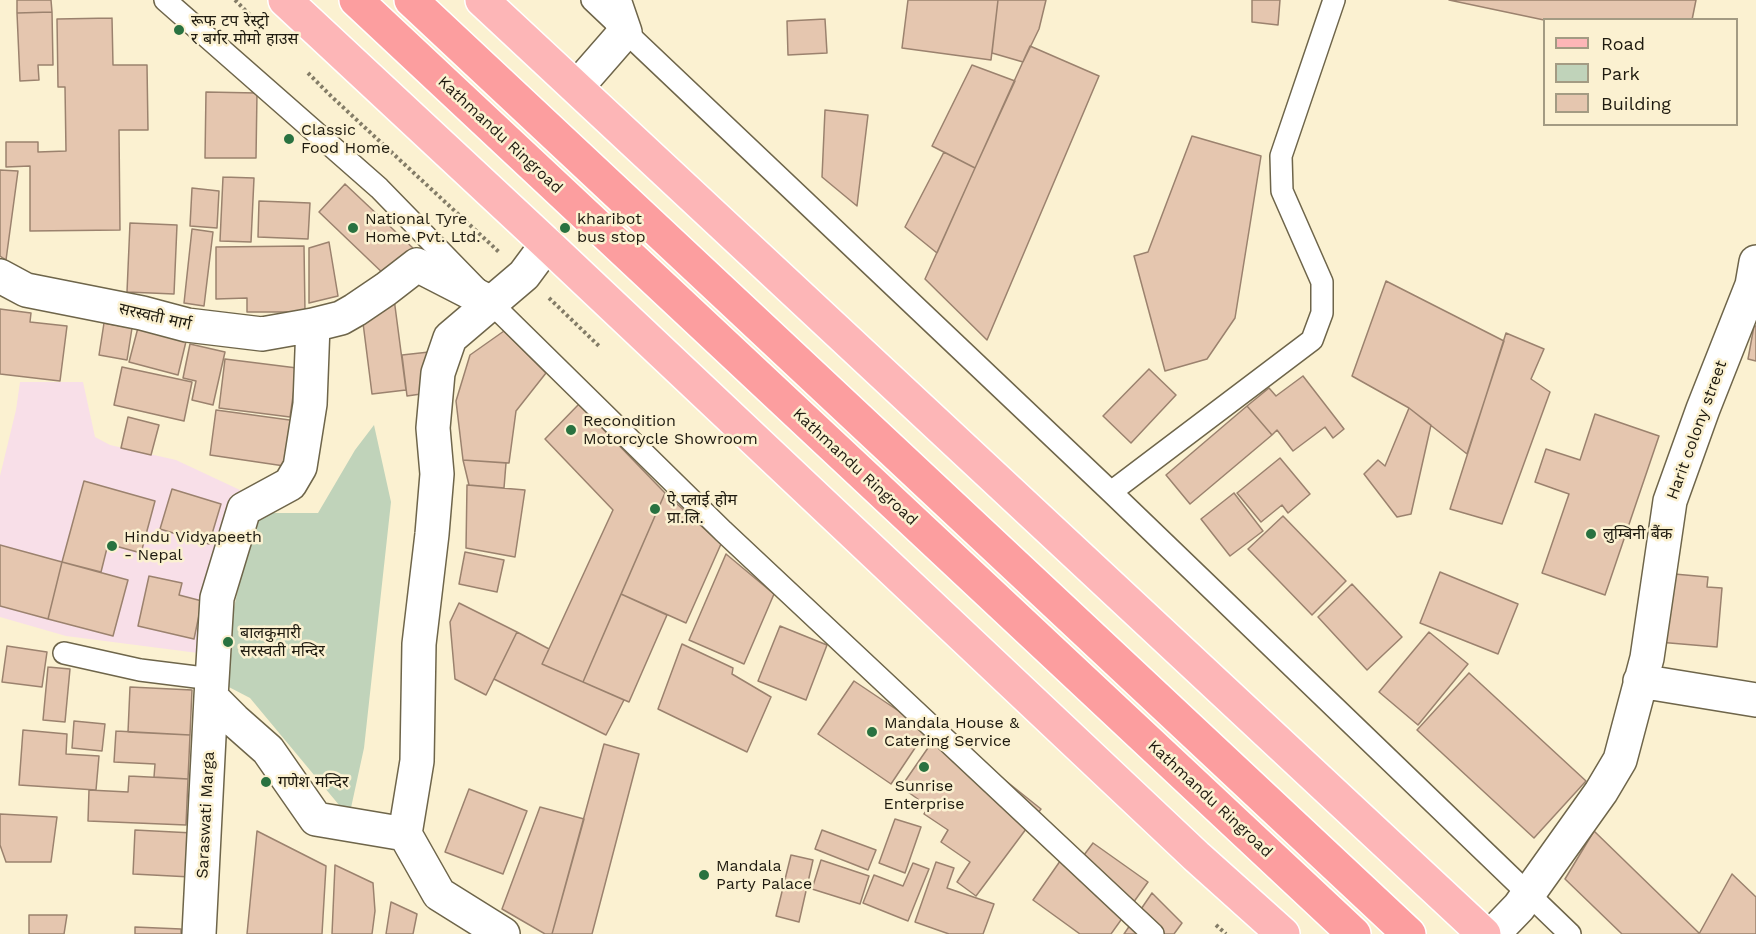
<!DOCTYPE html>
<meta charset="utf-8">
<style>
body{margin:0}
#map{position:relative;width:1756px;height:934px;overflow:hidden;background:#fbf1d1;font-family:"Work Sans",sans-serif}
canvas{display:block}
.legend{position:absolute;left:1543px;top:18px;width:195px;height:108px;box-sizing:border-box;background:#fbf1d1;border:2px solid #a39b83;margin:0;padding:8px 10px;list-style:none;font-size:18px;color:#1e1a0f}
.legend li{display:flex;align-items:center;gap:12px;height:30px}
.legend b{width:30px;border:2px solid #a39b83}
</style>
<div id="map">
<canvas width="1756" height="934"></canvas>
<ul class="legend">
<li><b style="height:8px;background:#fdb6b7"></b>Road</li>
<li><b style="height:16px;background:#c0d3ba"></b>Park</li>
<li><b style="height:16px;background:#e5c6af"></b>Building</li>
</ul>
</div>
<script>
const ctx = document.querySelector('canvas').getContext('2d');
ctx.lineJoin = 'round';
function fill(path, color) { ctx.fillStyle = color; ctx.fill(path, 'evenodd'); }
const poly = rows => new Path2D(rows.map(r => 'M' + r).join(''));
function stroke(path, color, width, dash) { ctx.strokeStyle = color; ctx.lineWidth = width; ctx.lineCap = dash ? 'butt' : 'round'; ctx.setLineDash(dash || []); ctx.stroke(path); }
function label(font, color, halo, rows, align = 'center') {
  ctx.font = font + ' "Work Sans","Noto Sans Devanagari",sans-serif'; ctx.lineWidth = 5; ctx.setLineDash([]); ctx.textBaseline = 'middle'; ctx.strokeStyle = halo; ctx.fillStyle = color; for (const [text, x, y, turn = 0] of rows) {
    ctx.save(); ctx.translate(x, y); ctx.rotate((+turn || 0) * Math.PI / 180); ctx.textAlign = isNaN(turn) ? turn : align; if (halo) ctx.strokeText(text, 0, 0); ctx.fillText(text, 0, 0); ctx.restore();
  }
}
fill(poly([
 [20,382,83,382,95,437,110,445,176,460,240,490,209,602,198,653,66,636,0,617,0,476,16,410]
]), '#f8dfe8');
fill(poly([
 [374,425,391,502,364,748,349,817,250,698,225,685,229,630,245,558,259,513,318,513,355,450]
]), '#c0d3ba');
const building = poly([
 [17,0,51,0,52,12,17,13,17,0],
 [908,0,998,0,991,60,902,48,908,0],
 [998,0,1046,0,1039,29,1023,62,992,53,998,0],
 [1252,0,1280,0,1278,25,1252,22,1252,0],
 [1449,0,1696,0,1692,20,1544,20,1449,0],
 [52,12,53,65,38,65,39,80,20,81,17,13,52,12],
 [112,18,113,65,147,65,148,130,119,130,120,230,30,231,30,166,6,167,6,142,38,142,38,152,66,151,65,87,58,87,57,19,112,18],
 [825,19,827,53,788,55,787,21,825,19],
 [1030,46,1099,76,987,340,925,279,1030,46],
 [972,65,1015,81,975,168,932,146,972,65],
 [206,92,257,93,256,158,205,158,206,92],
 [825,110,868,115,857,206,822,177,825,110],
 [1192,136,1261,156,1235,318,1207,359,1165,371,1134,256,1148,252,1192,136],
 [944,152,975,168,937,253,905,227,944,152],
 [0,170,18,171,6,260,0,256,0,170],
 [223,177,254,178,251,242,220,241,223,177],
 [345,184,415,250,388,278,319,212,345,184],
 [192,188,219,191,217,228,190,226,192,188],
 [259,201,310,203,308,239,258,237,259,201],
 [130,223,177,225,174,294,127,292,130,223],
 [192,229,213,232,204,306,184,303,192,229],
 [329,242,338,296,309,303,309,248,329,242],
 [304,246,305,312,247,312,247,298,216,299,216,247,304,246],
 [1386,281,1504,341,1467,454,1409,408,1352,376,1386,281],
 [393,291,406,390,372,394,362,315,393,291],
 [0,309,31,313,30,322,67,326,60,381,0,374,0,309],
 [140,320,188,333,178,375,129,362,140,320],
 [104,323,132,328,127,360,99,355,104,323],
 [1754,326,1756,326,1756,361,1748,359,1754,326],
 [504,331,546,373,516,411,509,463,463,460,456,401,470,355,504,331],
 [1506,333,1544,349,1531,379,1550,392,1502,524,1450,509,1506,333],
 [190,344,225,352,213,405,192,400,196,381,183,378,190,344],
 [429,352,435,392,407,396,402,355,429,352],
 [225,359,297,368,290,417,219,408,225,359],
 [122,367,192,382,184,421,114,405,122,367],
 [1149,369,1176,395,1131,443,1103,416,1149,369],
 [1303,376,1344,429,1333,438,1325,427,1293,451,1277,430,1272,435,1247,406,1269,388,1276,396,1303,376],
 [579,404,665,493,583,682,542,664,613,510,545,439,579,404],
 [1247,406,1272,435,1190,504,1166,475,1247,406],
 [1409,408,1431,425,1411,514,1397,517,1364,474,1378,460,1385,466,1409,408],
 [216,410,297,421,291,467,210,455,216,410],
 [1595,414,1659,436,1605,595,1542,573,1569,494,1535,482,1546,449,1580,460,1595,414],
 [128,417,159,425,151,455,121,448,128,417],
 [1280,458,1310,494,1288,513,1282,505,1261,522,1237,493,1280,458],
 [463,460,506,463,504,488,469,485,463,460],
 [84,481,155,501,141,553,108,544,101,572,62,562,84,481],
 [467,485,525,490,515,557,466,548,467,485],
 [172,489,221,504,209,544,160,529,172,489],
 [665,493,721,544,686,623,621,594,665,493],
 [1234,493,1263,531,1230,556,1201,519,1234,493],
 [1283,516,1346,581,1312,615,1248,549,1283,516],
 [0,545,62,562,48,619,0,606,0,545],
 [465,552,504,560,497,592,459,584,465,552],
 [726,554,774,594,744,664,689,640,726,554],
 [62,562,128,580,113,636,48,619,62,562],
 [1440,572,1518,604,1498,654,1420,623,1440,572],
 [1663,573,1708,577,1707,587,1722,588,1717,647,1658,642,1663,573],
 [149,576,182,583,179,595,202,601,194,639,138,626,149,576],
 [1352,584,1402,637,1367,670,1318,617,1352,584],
 [621,594,667,615,629,702,583,682,621,594],
 [459,603,517,632,486,695,455,679,450,622,459,603],
 [780,626,827,645,806,700,758,681,780,626],
 [517,632,549,649,542,664,624,700,606,735,494,679,517,632],
 [1429,632,1468,664,1418,725,1379,692,1429,632],
 [682,644,733,668,732,674,771,697,747,752,658,709,682,644],
 [7,646,47,652,42,687,2,682,7,646],
 [48,667,70,669,65,722,43,720,48,667],
 [1469,673,1586,781,1534,838,1417,730,1469,673],
 [854,681,927,730,891,784,818,734,854,681],
 [130,687,192,690,190,735,128,732,130,687],
 [74,721,105,724,102,751,72,748,74,721],
 [941,729,1041,809,976,896,957,882,970,862,941,842,948,830,924,814,929,807,901,787,941,729],
 [23,730,67,734,66,754,99,756,96,790,19,785,23,730],
 [116,731,190,735,188,779,154,777,155,764,114,762,116,731],
 [604,744,639,754,592,934,552,934,604,744],
 [129,776,188,779,186,825,88,821,89,790,128,792,129,776],
 [469,789,527,811,503,874,445,852,469,789],
 [540,807,584,819,552,934,545,934,502,909,540,807],
 [0,814,57,817,51,862,6,862,0,845,0,814],
 [895,819,921,827,905,873,879,863,895,819],
 [135,830,193,833,191,877,133,874,135,830],
 [822,830,876,850,868,870,815,849,822,830],
 [257,831,326,866,322,934,247,934,257,831],
 [1594,831,1699,933,1699,934,1622,934,1565,879,1594,831],
 [1093,843,1148,882,1111,934,1080,934,1033,900,1065,854,1078,863,1093,843],
 [791,855,813,860,799,922,776,916,791,855],
 [821,860,869,876,860,904,812,889,821,860],
 [936,862,954,868,947,888,994,904,983,934,949,934,915,922,936,862],
 [913,863,929,869,908,921,863,903,874,875,903,886,913,863],
 [335,865,373,883,375,911,372,934,332,934,335,865],
 [1732,874,1756,897,1756,934,1699,934,1732,874],
 [1152,893,1182,923,1174,934,1124,934,1152,893],
 [391,902,417,914,413,934,386,934,391,902],
 [29,915,67,915,64,934,29,934,29,915],
 [135,927,181,929,181,934,135,934,135,927]
]);
fill(building, '#e5c6af');
stroke(building, '#9b826e', 1.5);
const service = poly([
 [165,0,379,188,491,303,723,531,1153,934],
 [592,0,1111,492,1570,934],
 [1111,492,1312,340,1322,313,1322,282,1282,191,1281,156,1334,0],
 [64,653,140,670,212,679]
]);
const minor = poly([
 [577,87,625,32,614,0],
 [0,276,26,290,142,313,187,325,262,334,313,325],
 [491,303,417,265,386,289,355,310,341,318,313,325,310,404,300,467,290,484,244,509,217,598,211,697,234,720,268,750,316,819,405,834,439,894,503,934],
 [1640,681,1756,700],
 [405,834,417,761,419,644,432,534,437,474,433,428,438,373,450,338,524,275,547,244],
 [199,934,211,697],
 [1493,934,1519,907,1601,792,1620,760,1647,658,1670,501,1703,409,1752,285,1756,262]
]);
const primary = poly([
 [285,0,547,244,1196,856,1283,934],
 [482,0,1484,934]
]);
const trunk = poly([
 [356,0,1354,934],
 [411,0,1409,934]
]);
stroke(service, '#6e654a', 24);
stroke(minor, '#6e654a', 36);
stroke(primary, '#fff', 36);
stroke(trunk, '#fff', 36);
stroke(poly([
 [235,0,254,19],
 [308,73,332,97,499,252],
 [549,298,600,347],
 [1216,925,1226,934]
]), '#837c67', 4, [3, 3]);
stroke(service, '#fff', 21);
stroke(minor, '#fff', 33);
stroke(primary, '#fdb6b7', 33);
stroke(trunk, '#fc9e9f', 33);
for (const [x, y, r, color] of [
 [179,30,6,"#297240"],
 [289,139,6,"#297240"],
 [353,228,6,"#297240"],
 [565,228,6,"#297240"],
 [571,430,6,"#297240"],
 [655,509,6,"#297240"],
 [1591,534,6,"#297240"],
 [112,546,6,"#297240"],
 [228,642,6,"#297240"],
 [872,732,6,"#297240"],
 [924,767,6,"#297240"],
 [266,782,6,"#297240"],
 [704,875,6,"#297240"]
]) { const dot = new Path2D(); dot.arc(x, y, r, 0, 2 * Math.PI); ctx.fillStyle = color; ctx.fill(dot); stroke(dot, '#fbf1d1', 2); }
label('16px', '#1e1a0f', '#fbf1d1', [
 ["रूफ टप रेस्ट्रो",191,21],
 ["र बर्गर मोमो हाउस",191,39],
 ["Classic",301,130],
 ["Food Home",301,148],
 ["National Tyre",365,219],
 ["Home Pvt. Ltd.",365,237],
 ["kharibot",577,219],
 ["bus stop",577,237],
 ["Recondition",583,421],
 ["Motorcycle Showroom",583,439],
 ["ऐ प्लाई होम",667,500],
 ["प्रा.लि.",667,518],
 ["लुम्बिनी बैंक",1603,534],
 ["Hindu Vidyapeeth",124,537],
 ["- Nepal",124,555],
 ["बालकुमारी",240,633],
 ["सरस्वती मन्दिर",240,651],
 ["Mandala House &",884,723],
 ["Catering Service",884,741],
 ["गणेश मन्दिर",278,782],
 ["Sunrise",924,786,"center"],
 ["Enterprise",924,804,"center"],
 ["Mandala",716,866],
 ["Party Palace",716,884]
], 'left');
label('16px', '#1e1a0f', '#fbf1d1', [
 ["Kathmandu Ringroad",500,135,43],
 ["सरस्वती मार्ग",155,317,13],
 ["Harit colony street",1697,430,-70],
 ["Kathmandu Ringroad",855,467,43],
 ["Kathmandu Ringroad",1210,799,43],
 ["Saraswati Marga",206,815,-87]
]);
</script>
